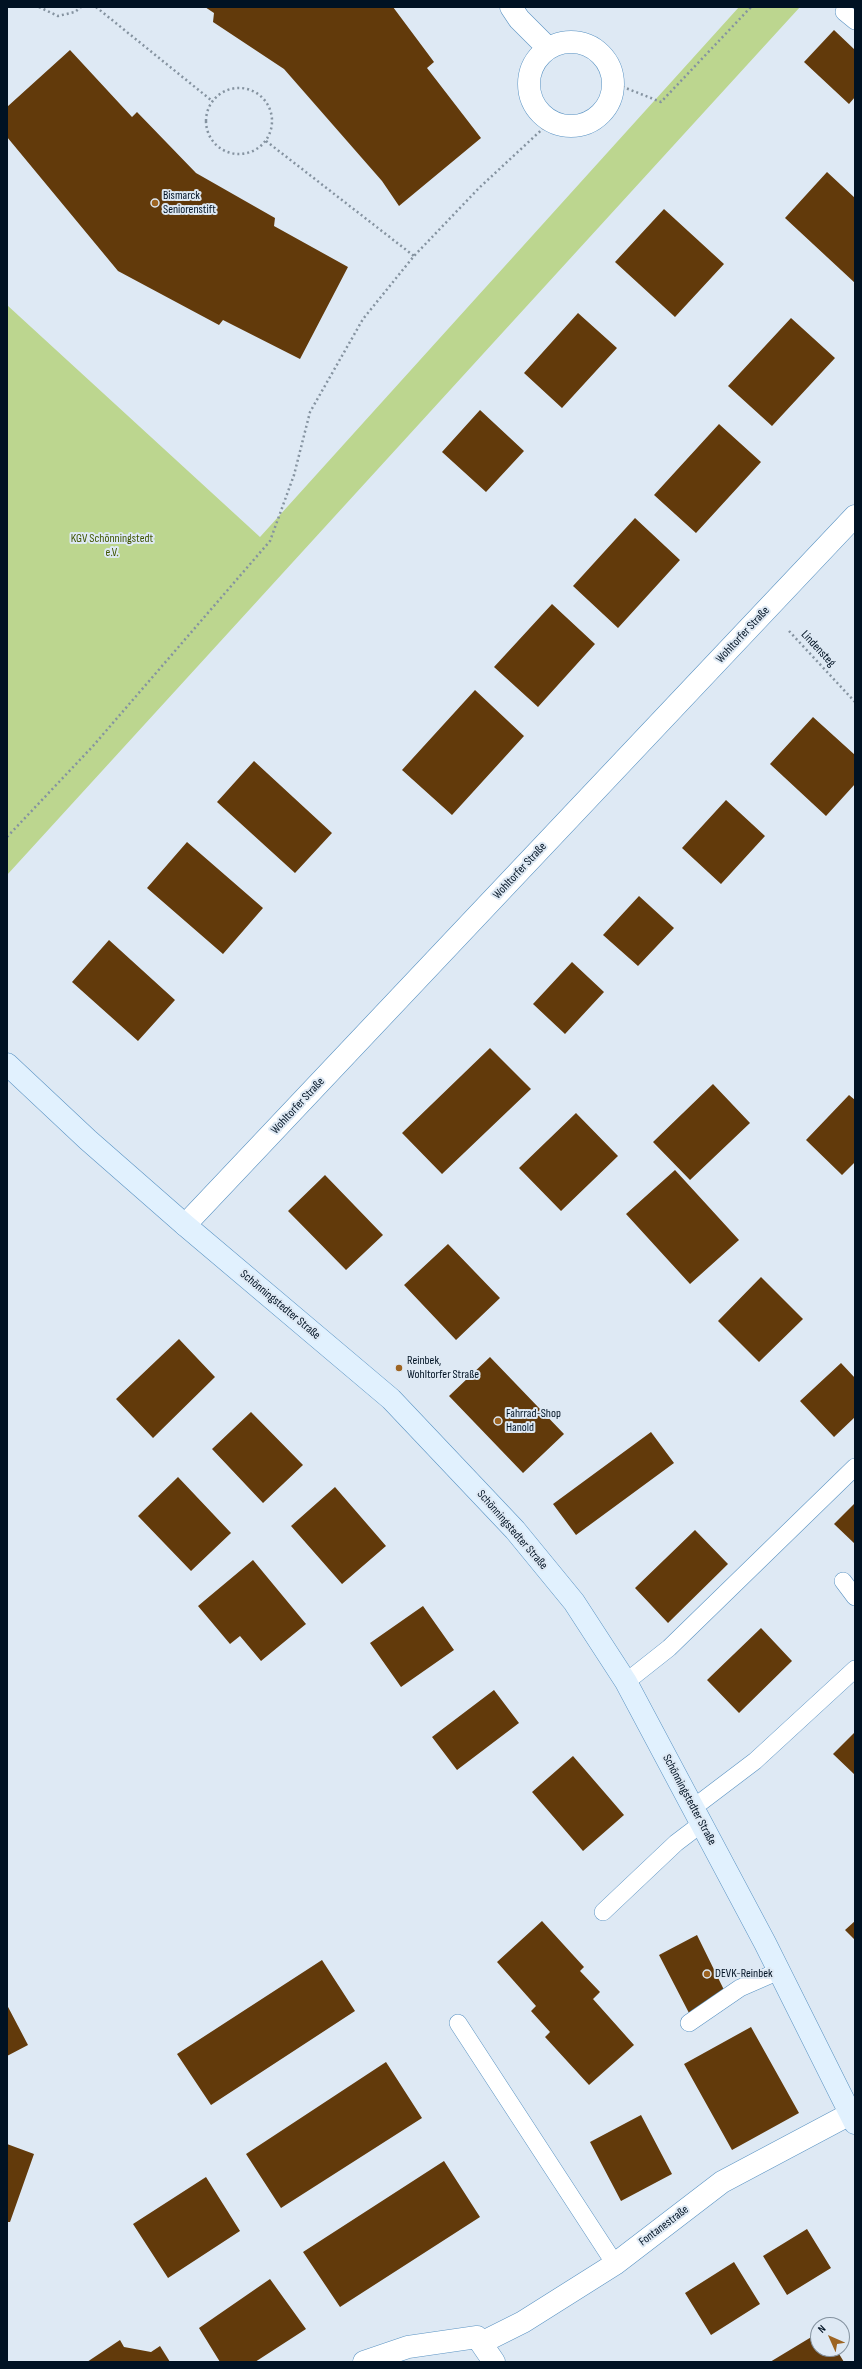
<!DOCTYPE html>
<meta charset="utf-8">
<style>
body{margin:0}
#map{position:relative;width:862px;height:2369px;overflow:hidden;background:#dee9f4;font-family:"Sofia Sans Condensed",sans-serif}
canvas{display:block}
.frame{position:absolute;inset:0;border:8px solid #001223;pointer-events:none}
.north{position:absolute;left:810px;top:2317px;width:40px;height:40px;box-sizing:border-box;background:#dee9f4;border:1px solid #8593a0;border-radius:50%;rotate:315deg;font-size:11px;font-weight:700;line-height:16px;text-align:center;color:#001223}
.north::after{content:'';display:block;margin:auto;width:14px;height:18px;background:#9d6422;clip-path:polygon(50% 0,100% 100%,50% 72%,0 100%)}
</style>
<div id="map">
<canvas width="862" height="2369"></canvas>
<div class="frame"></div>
<div class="north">N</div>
</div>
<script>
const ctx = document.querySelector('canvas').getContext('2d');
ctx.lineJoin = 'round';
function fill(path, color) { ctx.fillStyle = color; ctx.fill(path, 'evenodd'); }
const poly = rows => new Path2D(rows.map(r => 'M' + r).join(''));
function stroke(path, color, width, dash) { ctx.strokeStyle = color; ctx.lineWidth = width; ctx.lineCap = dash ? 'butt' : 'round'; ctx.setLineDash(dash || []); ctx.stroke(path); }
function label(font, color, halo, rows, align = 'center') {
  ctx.font = font + ' "Sofia Sans Condensed",sans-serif'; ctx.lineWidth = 4; ctx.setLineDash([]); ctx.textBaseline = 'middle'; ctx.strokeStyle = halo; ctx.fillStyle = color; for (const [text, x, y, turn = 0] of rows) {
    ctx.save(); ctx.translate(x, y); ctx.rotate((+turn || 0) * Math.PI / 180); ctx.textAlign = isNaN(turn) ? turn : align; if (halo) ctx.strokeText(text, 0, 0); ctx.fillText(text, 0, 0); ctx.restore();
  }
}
fill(poly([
 [739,7,800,7,7,875,7,305,260,537]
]), '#bcd68f');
fill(poly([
 [205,7,393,7,434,62,427,68,481,138,399,206,382,181,284,69,213,22,214,13],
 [834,30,855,50,855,97,849,104,804,62],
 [70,50,132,117,137,112,196,173,275,218,274,226,348,267,300,359,223,320,219,325,118,271,7,137,7,107],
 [827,172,855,198,855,283,785,218],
 [664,209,724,264,675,317,615,262],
 [578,313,617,348,562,408,524,373],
 [791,318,835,358,772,426,728,386],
 [480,410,524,451,486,492,442,452],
 [719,424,761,462,696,533,654,495],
 [635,518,680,560,618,628,573,586],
 [552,604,595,644,538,707,494,667],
 [475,690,524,736,452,815,402,770],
 [813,717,855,755,855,784,826,816,770,764],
 [254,761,332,833,295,873,217,802],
 [726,800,765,836,721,884,682,848],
 [187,842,263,908,223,954,147,888],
 [639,896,674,928,638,966,603,935],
 [109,940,175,1000,138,1041,72,982],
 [572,962,604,992,565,1034,533,1004],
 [490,1048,531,1089,442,1174,402,1133],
 [713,1084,750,1123,690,1180,653,1142],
 [849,1095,855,1100,855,1162,842,1175,806,1140],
 [576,1113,618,1156,561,1211,519,1168],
 [675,1170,739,1240,690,1284,626,1214],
 [325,1175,383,1235,346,1270,288,1211],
 [448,1244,500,1298,456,1340,404,1285],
 [761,1277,803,1319,759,1362,718,1321],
 [179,1339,215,1377,153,1438,116,1399],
 [490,1357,564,1434,523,1473,449,1396],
 [841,1363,855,1378,855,1417,834,1437,800,1401],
 [251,1412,303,1465,263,1503,212,1449],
 [651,1432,674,1463,576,1535,553,1504],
 [178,1477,231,1533,191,1571,138,1516],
 [335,1487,386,1546,342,1584,291,1526],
 [855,1503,855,1544,834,1524],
 [695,1530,728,1564,668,1623,635,1588],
 [253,1560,306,1624,261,1661,240,1636,230,1644,198,1606],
 [423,1606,454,1650,401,1687,370,1643],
 [761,1628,792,1661,739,1713,707,1680],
 [494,1690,519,1723,457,1770,432,1737],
 [855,1732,855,1775,833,1754],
 [573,1756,624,1815,583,1851,532,1792],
 [542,1921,584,1967,580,1971,600,1992,593,1999,634,2045,589,2085,545,2037,550,2032,531,2011,536,2006,497,1962],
 [855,1921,855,1940,845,1930],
 [697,1935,726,1994,689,2013,659,1955],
 [322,1960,355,2011,211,2105,177,2054],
 [7,2005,28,2045,7,2056],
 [751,2027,799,2113,732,2150,684,2064],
 [386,2062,422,2118,281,2208,246,2154],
 [641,2115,672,2174,621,2201,590,2142],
 [7,2144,34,2154,10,2222,7,2222],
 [444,2161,480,2217,340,2307,303,2252],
 [206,2177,240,2231,168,2278,133,2224],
 [807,2229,831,2268,787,2295,763,2256],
 [734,2262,760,2304,711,2335,685,2293],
 [270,2279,306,2329,255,2362,220,2362,199,2328],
 [818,2333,818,2349,836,2349,844,2362,770,2362],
 [120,2340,124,2347,151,2352,160,2346,170,2362,87,2362]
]), '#623a0b');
const service = poly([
 [844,12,855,21],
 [843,1581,855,1597],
 [626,1682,669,1648,855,1467],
 [693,1808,755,1761,855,1669],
 [603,1912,676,1843,701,1824],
 [458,2023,615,2264],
 [689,2023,740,1988,779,1971]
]);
const minor = poly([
 [511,7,519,19,548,48],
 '529 84a42 42 0 1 1 84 0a42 42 0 1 1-84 0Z',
 [481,2343,494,2362],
 [364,2362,408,2347,477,2337,481,2343,523,2322,615,2264,722,2182,850,2114]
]);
const tertiary = poly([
 [185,1225,855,516]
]);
const secondary = poly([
 [7,1064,88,1140,185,1225,391,1399,515,1530,574,1602,626,1682,765,1943,855,2123]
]);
stroke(service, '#5a93c3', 18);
stroke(minor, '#5a93c3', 23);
stroke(tertiary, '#5a93c3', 23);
stroke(secondary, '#5a93c3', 23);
stroke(poly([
 [39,7,58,16,75,12,81,7],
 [96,7,211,100],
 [613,83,661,102,751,7],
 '206 121a33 33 0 1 1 66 0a33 33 0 1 1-66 0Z',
 [266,141,414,256],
 [789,631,855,702],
 [7,837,93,746,270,541,294,475,310,412,363,319,414,256,479,188,550,122]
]), '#8593a0', 2.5, [2, 3]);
stroke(service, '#fff', 17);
stroke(minor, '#fff', 22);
stroke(tertiary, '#fff', 22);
stroke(secondary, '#e1f1fe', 22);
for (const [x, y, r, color] of [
 [155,203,4,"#9d6422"],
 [399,1368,4,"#9d6422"],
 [498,1421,4,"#9d6422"],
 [707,1974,4,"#9d6422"]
]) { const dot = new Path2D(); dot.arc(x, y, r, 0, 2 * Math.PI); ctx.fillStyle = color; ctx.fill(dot); stroke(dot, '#dee9f4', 1.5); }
label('12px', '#001223', '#dee9f4', [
 ["Bismarck",163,196],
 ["Seniorenstift",163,210],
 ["Reinbek,",407,1361],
 ["Wohltorfer Straße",407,1375],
 ["Fahrrad-Shop",506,1414],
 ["Hanold",506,1428],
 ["DEVK-Reinbek",715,1974]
], 'left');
label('12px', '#3f5501', '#dee9f4', [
 ["KGV Schönningstedt",112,539],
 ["e.V.",112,553]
]);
label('12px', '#001223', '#dee9f4', [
 ["Wohltorfer Straße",743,635,-47],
 ["Lindensteg",818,649,47],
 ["Wohltorfer Straße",520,871,-47],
 ["Wohltorfer Straße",298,1106,-47],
 ["Schönningstedter Straße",280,1305,40],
 ["Schönningstedter Straße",512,1530,49],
 ["Schönningstedter Straße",689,1800,62],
 ["Fontanestraße",664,2226,-37]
]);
</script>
